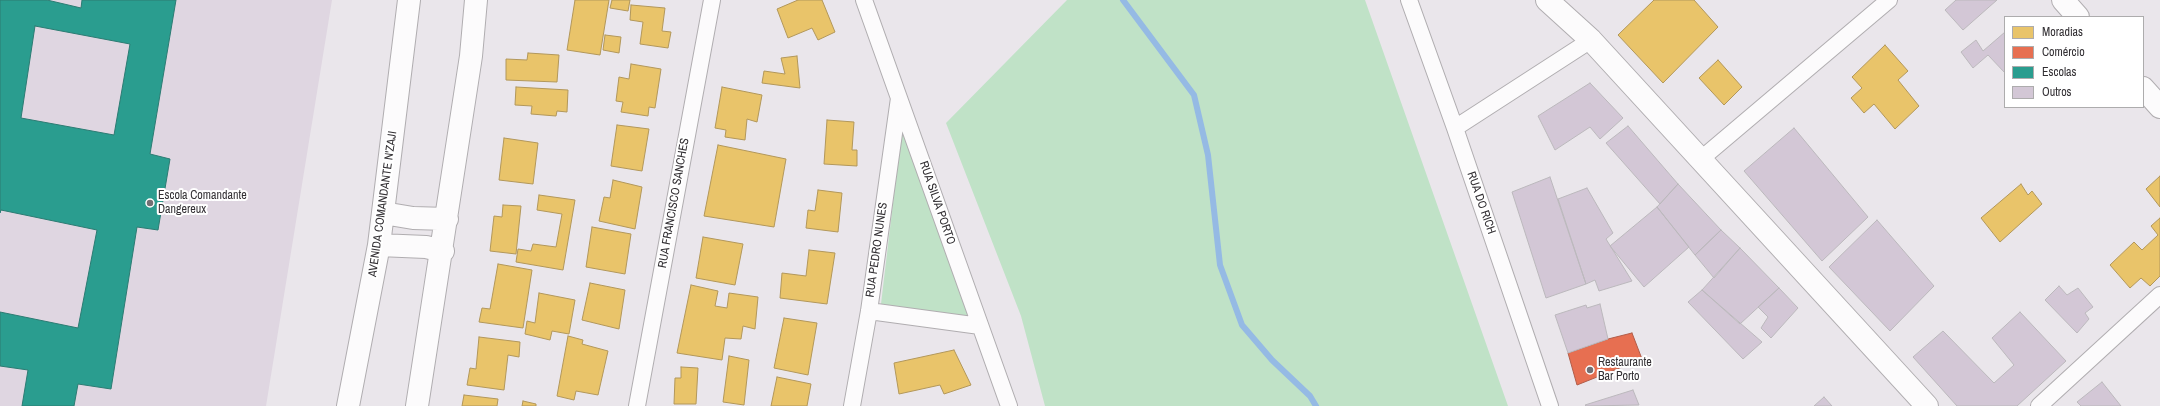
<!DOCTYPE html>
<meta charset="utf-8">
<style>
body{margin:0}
#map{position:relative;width:2160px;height:406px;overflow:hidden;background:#eae6eb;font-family:"Archivo Narrow",sans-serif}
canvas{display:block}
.legend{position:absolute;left:2004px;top:16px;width:140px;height:92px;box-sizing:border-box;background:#fff;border:1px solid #adacad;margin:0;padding:5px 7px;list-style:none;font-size:12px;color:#322f33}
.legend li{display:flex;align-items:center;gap:8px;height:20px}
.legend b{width:20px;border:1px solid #adacad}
</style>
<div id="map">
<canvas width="2160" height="406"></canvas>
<ul class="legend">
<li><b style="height:11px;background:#e9c46a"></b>Moradias</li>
<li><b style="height:11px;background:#e76f51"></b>Comércio</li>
<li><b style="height:11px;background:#2a9d8f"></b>Escolas</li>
<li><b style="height:11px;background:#d3c7d6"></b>Outros</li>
</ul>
</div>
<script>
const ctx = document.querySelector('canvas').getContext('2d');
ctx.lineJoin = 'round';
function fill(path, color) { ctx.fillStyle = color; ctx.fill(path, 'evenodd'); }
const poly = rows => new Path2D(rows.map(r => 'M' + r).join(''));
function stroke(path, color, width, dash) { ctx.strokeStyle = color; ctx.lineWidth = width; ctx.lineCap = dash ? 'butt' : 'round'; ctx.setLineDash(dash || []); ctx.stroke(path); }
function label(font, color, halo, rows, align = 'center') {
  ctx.font = font + ' "Archivo Narrow",sans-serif'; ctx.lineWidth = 4; ctx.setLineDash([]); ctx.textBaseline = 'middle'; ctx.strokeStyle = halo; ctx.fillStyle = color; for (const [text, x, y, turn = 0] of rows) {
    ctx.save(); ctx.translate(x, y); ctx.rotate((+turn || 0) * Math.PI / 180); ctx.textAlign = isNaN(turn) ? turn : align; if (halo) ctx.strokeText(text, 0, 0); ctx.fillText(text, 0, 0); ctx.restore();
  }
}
fill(poly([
 [0,0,332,0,266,406,0,406]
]), '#dfd6e1');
fill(poly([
 [1067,0,1365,0,1508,406,1045,406,1021,316,946,123],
 [902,127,970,318,881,304]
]), '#c0e2c7');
const homes = poly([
 [575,0,609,0,600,55,567,50,575,0],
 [612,0,630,0,628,11,610,8,612,0],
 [798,0,822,0,835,32,818,40,812,28,788,38,777,9,798,0],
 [1654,0,1694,0,1718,27,1663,83,1618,35,1654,0],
 [631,5,665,8,662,31,671,32,668,48,640,44,643,22,630,20,631,5],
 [605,35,621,37,619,53,603,50,605,35],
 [1885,45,1908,71,1898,80,1919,106,1895,129,1874,104,1864,113,1851,98,1862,88,1852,77,1885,45],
 [528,53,559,55,557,82,506,80,506,59,527,60,528,53],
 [797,56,800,88,762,83,764,71,785,74,781,58,797,56],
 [1718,60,1742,87,1724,105,1699,78,1718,60],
 [631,64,661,69,655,108,649,107,648,116,621,112,623,102,616,101,619,77,629,79,631,64],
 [516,87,568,90,567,112,557,111,556,116,531,114,532,106,515,105,516,87],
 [722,87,762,95,757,122,747,119,745,140,725,137,726,130,715,128,722,87],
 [827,120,854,122,852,150,857,150,857,166,824,164,827,120],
 [617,125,649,129,642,171,611,166,617,125],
 [504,138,538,143,533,184,499,180,504,138],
 [718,145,786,159,774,227,704,216,718,145],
 [2160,176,2160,207,2146,189,2160,176],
 [613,180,642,187,635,229,599,221,604,197,610,198,613,180],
 [2021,184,2028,195,2032,191,2042,204,2000,242,1981,218,2021,184],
 [818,190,842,193,838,232,806,228,808,210,815,211,818,190],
 [539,195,575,200,563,270,516,262,518,249,531,251,533,244,556,247,562,214,537,210,539,195],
 [503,205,521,206,516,254,490,251,494,216,502,217,503,205],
 [2160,218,2160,276,2150,286,2141,278,2130,288,2110,265,2134,242,2142,250,2158,235,2151,226,2160,218],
 [592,227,631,234,625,274,586,267,592,227],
 [703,237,743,244,735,285,696,278,703,237],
 [809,250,835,253,827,304,780,298,782,273,806,276,809,250],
 [498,264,532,270,523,328,479,322,482,308,490,309,498,264],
 [590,283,625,290,619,329,582,320,590,283],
 [691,285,718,291,715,306,727,308,729,293,758,297,755,329,743,326,741,339,725,338,722,360,677,353,691,285],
 [539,293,575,300,569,334,552,331,550,340,525,334,527,321,535,323,539,293],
 [784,318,817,323,808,375,774,368,784,318],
 [568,336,583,340,582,344,608,351,598,395,576,391,574,400,557,396,568,336],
 [479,337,520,342,519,357,508,355,504,390,467,385,470,368,476,369,479,337],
 [954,350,971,385,944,394,940,385,899,394,894,363,954,350],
 [729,356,749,360,744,405,723,402,729,356],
 [681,367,698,368,696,404,674,404,675,378,681,378,681,367],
 [777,377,811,384,807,406,771,406,777,377],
 [464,395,498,399,497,406,462,406,464,395],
 [523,401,536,404,536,406,522,406,523,401]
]);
fill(homes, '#e9c46a');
stroke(homes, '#b2975a', 1);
const shops = poly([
 [1632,333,1642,359,1577,385,1568,353,1608,339,1632,333]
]);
fill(shops, '#e76f51');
stroke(shops, '#b15c48', 1);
const schools = poly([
 [0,0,47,0,81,8,82,0,176,0,150,154,170,159,158,230,137,227,111,389,78,384,74,406,22,406,28,370,0,366,0,312,78,328,97,230,1,210,0,213,0,0],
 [35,26,130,44,114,135,21,118,35,26]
]);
fill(schools, '#2a9d8f');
stroke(schools, '#2c7c73', 1);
stroke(poly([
 [1123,0,1194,95,1208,155,1220,265,1242,325,1272,360,1310,396,1316,406]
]), '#95bae4', 6);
const building = poly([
 [1956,0,1997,0,1963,30,1945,10,1956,0],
 [2005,32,2005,73,1988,55,1973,68,1961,52,1976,40,1983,51,2005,32],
 [1590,83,1623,118,1600,139,1590,127,1555,150,1538,116,1590,83],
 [1628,126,1678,184,1660,204,1606,143,1628,126],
 [1794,128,1868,217,1822,261,1744,171,1794,128],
 [1550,177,1586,284,1546,298,1512,192,1550,177],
 [1678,184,1721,230,1695,255,1657,207,1678,184],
 [1587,188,1613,233,1606,239,1632,281,1599,291,1595,280,1586,284,1558,199,1587,188],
 [1657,207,1689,247,1644,287,1610,246,1657,207],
 [1877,220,1934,286,1890,331,1829,267,1877,220],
 [1721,230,1740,248,1714,278,1695,255,1721,230],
 [1740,248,1779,288,1740,324,1702,290,1740,248],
 [2059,286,2067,295,2078,288,2093,307,2085,313,2089,319,2077,333,2045,300,2059,286],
 [1779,288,1798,308,1771,338,1761,328,1768,317,1758,307,1779,288],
 [1702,290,1762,342,1743,359,1688,302,1702,290],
 [1600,304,1608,339,1568,353,1555,315,1586,305,1587,308,1600,304],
 [2020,312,2066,361,2017,406,1957,406,1913,357,1943,331,1994,383,2014,365,1992,338,2020,312],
 [2102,382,2121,406,2081,406,2077,402,2102,382],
 [1633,390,1639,405,1586,406,1585,405,1633,390],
 [1824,397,1832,406,1814,406,1824,397]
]);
fill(building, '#d3c7d6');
stroke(building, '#bbb8bc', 1);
const street = poly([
 [864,0,1009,406],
 [1409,0,1455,128,1550,406],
 [1455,128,1591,40],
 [1701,159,1889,0],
 [869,311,980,326],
 [637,406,712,0],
 [852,406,869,311,899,98],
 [2039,406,2160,295]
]);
const secondary = poly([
 [1547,0,1591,40,1927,406],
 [2063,0,2078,17],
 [2143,88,2160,107],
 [383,213,413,218,447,219],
 [379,245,426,247,443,251],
 [348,406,379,245,409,0],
 [417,406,471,56,476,0]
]);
stroke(street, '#b0adb0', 18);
stroke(secondary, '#b0adb0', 24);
stroke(street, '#fcfbfc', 16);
stroke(secondary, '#fcfbfc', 22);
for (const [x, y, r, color] of [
 [150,203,4,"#726f73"],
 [1590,370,4,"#726f73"]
]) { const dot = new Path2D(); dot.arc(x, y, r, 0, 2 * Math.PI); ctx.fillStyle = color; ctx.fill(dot); stroke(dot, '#fff', 1.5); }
label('12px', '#322f33', '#fff', [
 ["Escola Comandante",158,196],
 ["Dangereux",158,210],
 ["Restaurante",1598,363],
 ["Bar Porto",1598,377]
], 'left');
label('12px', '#322f33', '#fff', [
 ["RUA FRANCISCO SANCHES",674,203,-80],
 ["RUA SILVA PORTO",937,203,71],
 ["RUA DO RICH",1481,203,71],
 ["AVENIDA COMANDANTE N'ZAJI",383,204,-82],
 ["RUA PEDRO NUNES",877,250,-82]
]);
</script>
